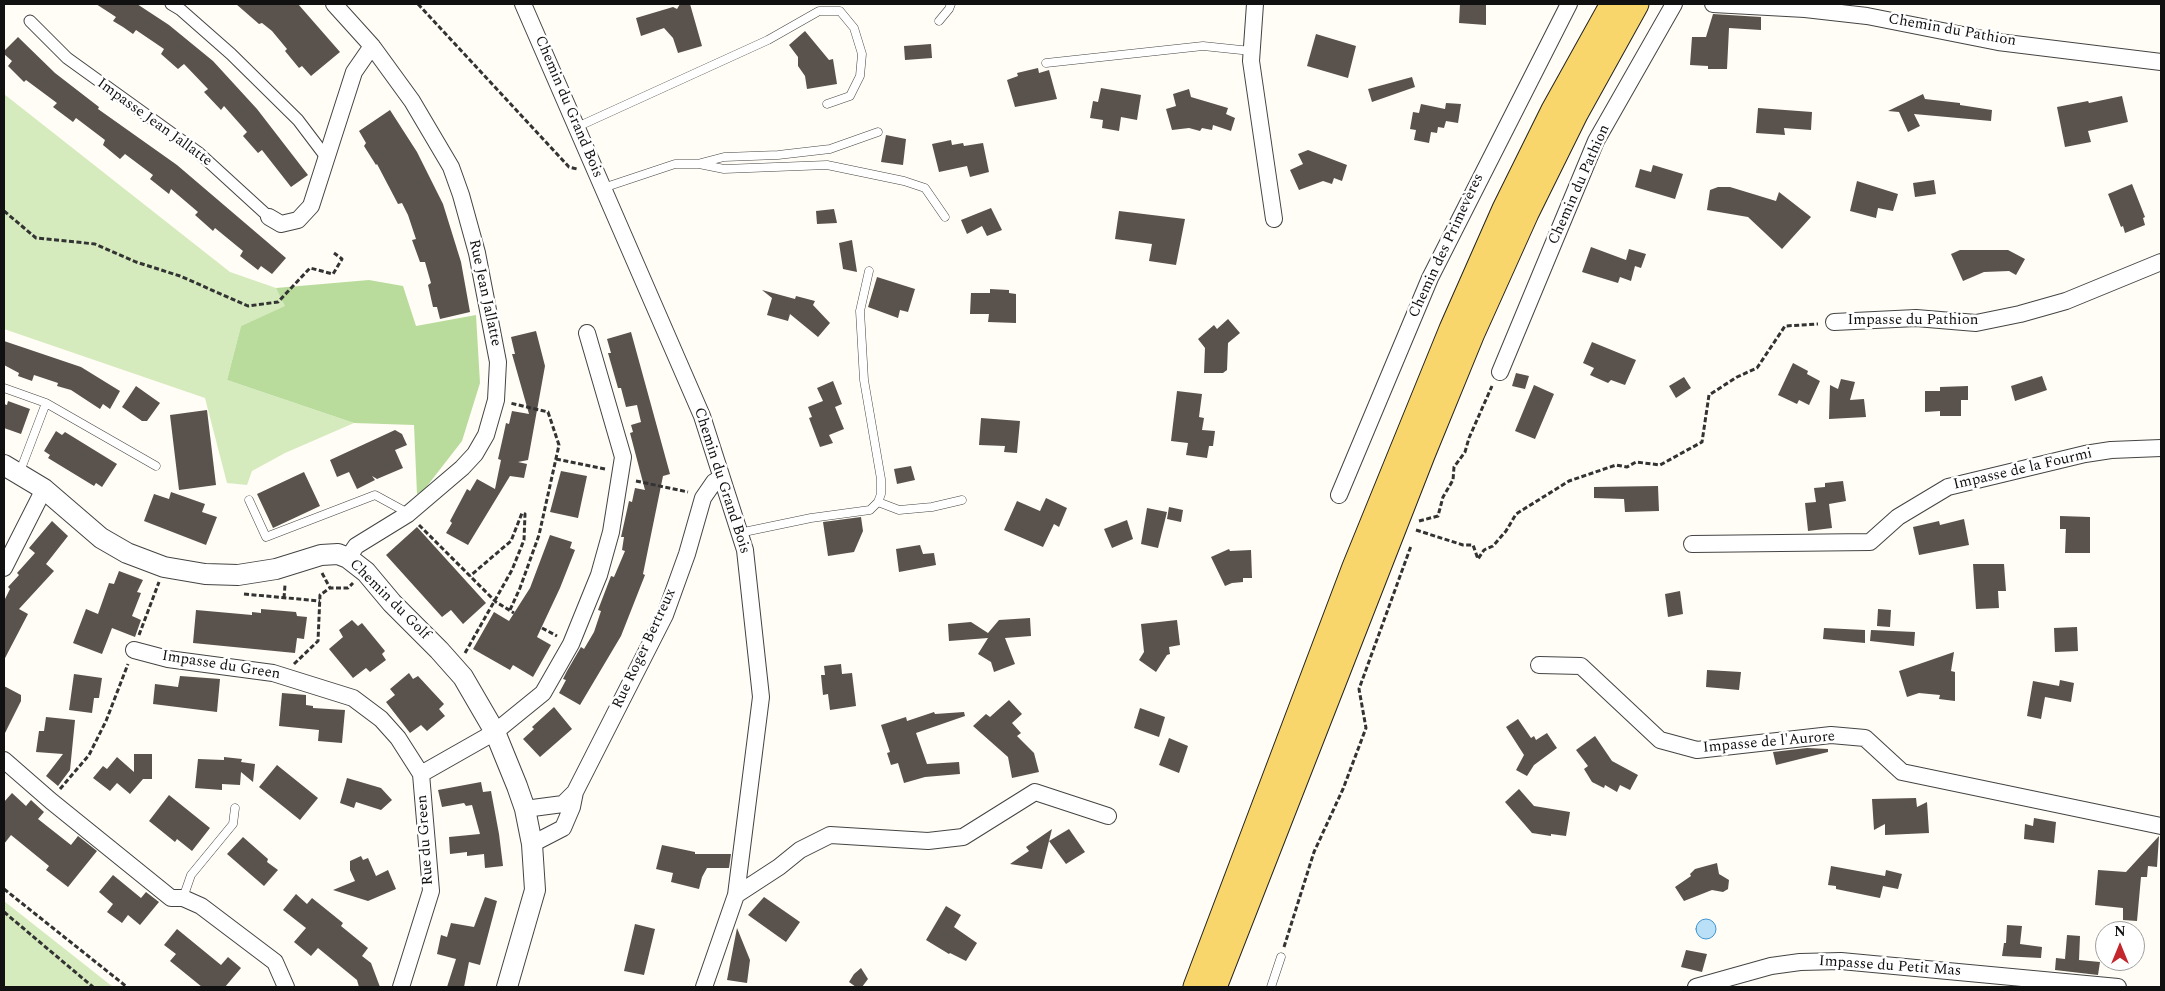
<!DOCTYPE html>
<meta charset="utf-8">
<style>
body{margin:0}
#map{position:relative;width:2165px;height:991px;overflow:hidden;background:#fffdf5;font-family:Spectral,serif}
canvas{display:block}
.frame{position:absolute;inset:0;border:5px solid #111;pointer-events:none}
.north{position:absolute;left:2095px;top:921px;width:50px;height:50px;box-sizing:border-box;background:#fff;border:1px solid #a0a0a0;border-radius:50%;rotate:0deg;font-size:14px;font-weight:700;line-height:20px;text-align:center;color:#111}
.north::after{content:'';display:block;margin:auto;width:18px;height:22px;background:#c4262e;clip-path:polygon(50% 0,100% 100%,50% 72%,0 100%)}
</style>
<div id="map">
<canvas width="2165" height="991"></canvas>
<div class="frame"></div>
<div class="north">N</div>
</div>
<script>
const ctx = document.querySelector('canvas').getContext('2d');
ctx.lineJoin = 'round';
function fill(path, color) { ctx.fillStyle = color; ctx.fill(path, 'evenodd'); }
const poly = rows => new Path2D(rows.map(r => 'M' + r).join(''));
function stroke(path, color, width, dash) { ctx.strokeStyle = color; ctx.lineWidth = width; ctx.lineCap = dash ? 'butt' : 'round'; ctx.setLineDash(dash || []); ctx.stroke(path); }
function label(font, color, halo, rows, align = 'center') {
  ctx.font = font + ' Spectral,serif'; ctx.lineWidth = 5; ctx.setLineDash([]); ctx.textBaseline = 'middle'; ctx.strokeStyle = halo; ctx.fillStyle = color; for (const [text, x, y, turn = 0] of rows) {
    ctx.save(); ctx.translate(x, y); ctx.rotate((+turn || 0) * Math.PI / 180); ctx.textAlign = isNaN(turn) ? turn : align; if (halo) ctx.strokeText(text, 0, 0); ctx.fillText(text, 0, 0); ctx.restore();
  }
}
fill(poly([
 [4,94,230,272,276,288,286,306,241,326,227,380,354,423,285,453,252,471,247,485,227,483,205,398,4,329],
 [4,901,113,987,4,987]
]), '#d5ebbd');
fill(poly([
 [369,280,403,286,416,326,476,315,480,383,462,441,424,490,417,494,414,425,354,423,227,380,241,326,285,306,276,288]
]), '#b9dc9c');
const water = poly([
 '1696 929a10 10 0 1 1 20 0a10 10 0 1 1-20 0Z'
]);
fill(water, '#b9e0f7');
stroke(water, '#3f96cf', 1);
fill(poly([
 [96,4,137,4,169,25,213,61,257,109,308,175,291,187,262,150,258,153,243,136,247,132,224,106,221,110,204,92,208,89,184,64,178,69,161,54,164,49,136,30,133,34,123,27,113,21,116,17],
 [236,4,298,4,340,52,311,76,302,66,299,68,285,51,287,49,272,31,262,23,259,24],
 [680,4,690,4,702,46,678,53,673,38,664,28,641,36,636,18,673,7,677,9],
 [1460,4,1486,4,1486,25,1459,23],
 [1713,14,1761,17,1761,30,1729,28,1727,69,1708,69,1708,66,1690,65,1692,37,1706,37],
 [805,31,829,60,833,59,837,84,807,89,805,76,798,66,798,57,789,45],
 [1316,34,1356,46,1348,78,1307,66],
 [18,37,55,73,99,107,98,109,177,165,286,258,272,274,261,266,258,270,240,256,243,251,215,228,213,231,195,215,198,212,171,189,169,194,150,179,153,175,125,154,120,159,103,145,105,140,76,118,73,122,53,107,57,103,26,80,24,82,8,66,12,61,4,54,4,51],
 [931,44,932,58,905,60,904,46],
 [1038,68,1039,73,1049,70,1057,99,1015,107,1007,80,1018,76,1017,73],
 [1412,77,1415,87,1372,102,1368,89],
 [1101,88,1141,95,1137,120,1121,117,1119,131,1102,128,1103,120,1090,118,1093,101,1098,102],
 [1189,89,1191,97,1228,108,1226,114,1235,118,1231,131,1213,125,1212,130,1202,128,1200,131,1189,128,1172,130,1166,109,1176,106,1173,94],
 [1923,94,1925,99,1960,103,1960,105,1992,110,1991,121,1914,114,1920,126,1908,132,1899,112,1888,111],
 [2122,96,2128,122,2088,131,2091,142,2065,147,2057,107,2088,101,2089,103],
 [1446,103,1461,104,1458,123,1446,121,1444,128,1438,127,1437,133,1431,132,1429,143,1414,140,1416,130,1410,129,1413,112,1419,113,1421,104,1445,109],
 [1758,108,1812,112,1811,130,1784,128,1785,135,1756,133],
 [390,110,417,152,443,204,461,262,470,312,440,319,437,307,433,307,428,285,431,283,425,262,420,262,412,240,416,239,408,215,402,203,398,204,377,164,376,165,364,146,366,143,359,131],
 [886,135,906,139,903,165,881,162],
 [951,140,952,145,963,143,964,146,983,143,989,172,970,177,967,166,939,172,932,144],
 [1308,150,1347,165,1342,181,1334,178,1332,184,1323,181,1299,190,1290,170,1303,164,1298,154],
 [1653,165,1683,174,1675,199,1635,187,1640,169,1651,172],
 [1934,180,1936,194,1915,197,1913,183],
 [1857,181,1898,194,1893,211,1878,208,1876,218,1850,211],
 [2132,184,2145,217,2143,218,2145,225,2125,233,2123,226,2121,227,2108,194],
 [1718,187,1730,187,1776,201,1779,192,1811,217,1782,249,1748,217,1707,210,1710,190],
 [991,208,1002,230,987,236,982,226,967,234,961,220],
 [834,209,837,223,817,224,816,211],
 [1119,211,1185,219,1176,265,1149,261,1152,244,1115,239],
 [852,240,857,272,843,269,839,243],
 [1591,247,1626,260,1629,249,1646,254,1641,268,1635,266,1631,281,1620,277,1618,283,1582,272],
 [1960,250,2008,250,2025,259,2016,275,2009,271,1984,272,1963,281,1951,254],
 [877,277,915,289,908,312,900,310,898,318,868,307],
 [990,289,1009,290,1009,293,1016,294,1016,323,988,322,989,314,970,314,971,293,990,293],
 [762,290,795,299,796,296,815,301,813,305,830,323,818,337,790,314,788,321,767,315,772,298],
 [1228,319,1240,333,1228,343,1227,370,1223,373,1204,373,1205,348,1198,339,1214,325,1217,329],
 [536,331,545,366,528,460,518,462,527,464,524,478,510,476,468,545,446,533,452,523,450,521,467,489,470,491,477,479,495,489,501,460,498,459,503,437,506,423,509,424,512,411,529,414,512,354,515,354,511,337],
 [631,332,670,474,663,476,643,574,645,575,621,636,580,705,559,693,566,680,563,679,567,671,581,647,584,649,594,632,601,611,598,610,611,576,614,577,625,551,622,550,624,537,621,537,629,501,632,502,635,488,645,490,630,433,633,432,631,425,641,422,637,405,626,407,621,388,618,388,608,353,611,353,607,339],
 [4,341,81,367,120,391,110,409,103,404,100,409,71,390,57,386,58,383,34,375,32,381,18,376,19,373,4,365],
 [1592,342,1636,360,1625,385,1611,380,1608,383,1590,375,1594,368,1583,363],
 [1793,363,1808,371,1807,374,1820,381,1809,405,1799,400,1797,404,1778,395],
 [1516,373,1529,376,1525,389,1512,386],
 [2042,376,2047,390,2015,401,2011,386],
 [1684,377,1691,388,1676,398,1669,386],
 [1841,379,1855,382,1850,400,1864,399,1866,417,1829,419,1830,385,1838,389],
 [833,381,842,404,835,407,844,429,829,435,833,443,820,447,809,418,812,417,808,407,823,401,817,388],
 [1534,385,1554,394,1535,439,1515,431],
 [136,386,160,403,147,421,142,421,122,407],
 [1968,386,1968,400,1961,400,1961,416,1940,416,1940,411,1925,412,1925,391,1940,391,1940,387],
 [1177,391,1202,394,1199,417,1204,418,1202,430,1215,431,1213,446,1209,446,1207,458,1186,455,1188,443,1171,441],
 [8,401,30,409,21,434,4,428,4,404,7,405],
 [207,410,216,485,179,490,170,415],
 [981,418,1020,421,1017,453,1004,452,1005,446,979,445],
 [395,430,402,434,407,445,395,450,403,468,377,479,372,476,375,480,357,489,349,472,337,477,330,460],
 [56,431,62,435,65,432,117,464,102,487,96,483,94,486,48,458,50,455,44,451],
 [911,466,915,480,897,484,894,469],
 [561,471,587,476,578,518,550,512],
 [304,472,320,506,273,528,257,494],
 [1843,481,1846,501,1829,504,1832,528,1808,531,1805,503,1816,502,1814,488,1825,487,1825,483],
 [1658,486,1659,511,1625,512,1624,499,1594,498,1594,487],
 [171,492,205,504,202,512,217,517,206,545,144,521,154,494,169,499],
 [1046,498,1067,508,1059,527,1054,524,1043,547,1004,530,1017,501,1040,511],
 [1169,507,1183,510,1181,522,1167,519],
 [1147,508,1167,512,1158,548,1141,544],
 [2060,516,2090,517,2090,553,2065,553,2066,529,2060,529],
 [861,517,863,531,854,552,828,556,823,522],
 [1964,519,1969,545,1919,555,1913,527,1939,521,1940,525],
 [1127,520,1133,539,1112,548,1104,529],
 [52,521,68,536,46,564,54,571,19,609,28,614,4,660,4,601,10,589,8,587,19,575,17,573,35,553,29,548],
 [417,527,486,603,463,624,451,610,442,617,386,555],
 [550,535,572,542,570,548,575,550,560,588,537,637,551,645,533,677,513,665,510,670,473,649,494,612,509,621,530,588],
 [920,545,923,554,934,553,936,565,899,572,896,549],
 [1229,549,1230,551,1251,550,1252,578,1243,578,1243,582,1232,583,1225,586,1211,557],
 [1973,564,2004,564,2006,591,1998,591,1999,608,1976,609],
 [119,571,143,580,137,592,141,593,132,616,141,620,135,637,112,628,102,654,73,643,86,609,98,614,109,583,114,584],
 [1680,591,1683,614,1668,617,1665,594],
 [261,609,296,612,297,616,307,617,304,639,297,638,295,653,193,643,196,610,252,615,252,612,261,613],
 [1878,609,1891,610,1890,627,1877,626],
 [1030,618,1031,636,1005,638,1015,664,994,672,991,662,978,654,988,638,949,641,948,624,971,622,988,633,999,620],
 [352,620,358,626,362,623,385,651,382,654,386,660,370,672,366,668,353,678,329,649,343,637,339,630],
 [1177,620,1180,645,1169,647,1170,654,1167,655,1156,672,1139,660,1144,652,1141,624],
 [2077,627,2078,651,2055,652,2054,628],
 [1824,628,1865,630,1865,643,1823,639],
 [1871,630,1915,632,1914,646,1870,641],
 [1954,652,1951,671,1955,672,1955,701,1939,699,1940,695,1919,693,1907,697,1899,671],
 [841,664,842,674,852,673,856,706,830,710,828,694,823,695,821,675,825,675,824,666],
 [1707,670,1741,672,1739,690,1706,687],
 [409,673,413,679,418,676,444,704,439,709,445,716,427,731,421,725,410,733,386,702,395,695,390,689],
 [74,674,102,678,99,698,94,698,92,713,69,710],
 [180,676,220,679,217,712,153,704,155,684,178,687],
 [2060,680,2074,683,2071,702,2045,697,2041,719,2027,716,2033,681,2059,686],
 [4,686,21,695,21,701,4,735],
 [282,693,306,695,306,705,313,706,313,708,345,710,342,743,318,741,319,730,279,726],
 [1009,700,1022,714,1012,723,1021,733,1017,736,1034,753,1039,772,1012,778,1008,757,973,726,986,714,990,717],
 [554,707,572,729,540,757,523,739,534,729,532,727],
 [1140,708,1165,717,1159,737,1134,728],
 [934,712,935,714,964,712,965,716,916,733,927,764,959,762,960,774,925,777,904,783,898,763,891,765,887,753,890,752,881,725,906,717,907,721],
 [46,717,75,720,70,770,58,786,46,776,63,754,36,752,39,731,44,731],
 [1518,719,1531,738,1534,736,1536,740,1547,733,1557,748,1534,765,1527,776,1516,770,1524,755,1506,727],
 [1595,736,1612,761,1638,775,1630,790,1620,785,1617,792,1605,785,1604,788,1592,782,1584,769,1588,766,1576,750],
 [1169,738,1188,746,1179,773,1159,765],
 [1807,748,1828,749,1828,752,1776,765,1773,752],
 [134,754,152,754,152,779,143,779,130,794,117,783,110,791,93,778,103,766,107,769,117,757,134,772],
 [224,757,242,759,241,762,255,764,253,782,241,772,240,785,222,784,222,790,195,788,198,759,224,760],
 [277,765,318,798,300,820,259,787],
 [347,778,381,788,392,800,381,810,356,802,354,808,340,803],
 [481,782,483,792,491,791,499,834,503,866,485,868,484,854,467,856,467,852,450,854,449,837,480,834,472,805,466,806,464,803,442,807,438,790],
 [1519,789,1534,806,1570,812,1566,836,1551,834,1551,836,1532,833,1505,802],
 [12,793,26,806,31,800,44,812,38,819,71,845,78,836,97,851,68,887,46,870,49,866,11,835,4,844,4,802],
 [169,795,210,828,192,851,177,839,175,842,149,821],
 [1916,798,1917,807,1927,802,1929,833,1885,835,1885,824,1874,830,1872,799],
 [2034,818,2056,822,2054,843,2024,839,2025,824,2033,826],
 [1052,829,1042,869,1010,864,1029,851,1026,847],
 [1069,829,1085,852,1066,864,1049,841],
 [2159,836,2157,867,2148,866,2147,877,2141,877,2137,921,2123,920,2123,908,2095,905,2098,870,2126,872],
 [243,837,268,859,267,862,278,870,264,886,227,854],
 [662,845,695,852,695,854,731,854,729,868,707,868,702,877,699,889,671,882,673,873,656,869],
 [361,856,363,860,368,858,376,876,388,870,396,889,368,901,333,890,355,881,350,870,350,861],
 [1717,863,1719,874,1729,880,1728,889,1723,892,1712,890,1684,901,1675,887,1691,876,1690,874,1695,869],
 [1831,866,1885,876,1886,870,1902,874,1898,889,1883,886,1880,898,1836,889,1836,886,1828,885],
 [113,875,141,898,146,892,159,902,140,925,128,915,122,923,107,912,113,904,99,892],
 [296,894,307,904,312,898,343,923,341,926,368,948,362,956,371,963,380,987,359,987,357,980,318,948,311,956,294,942,306,928,283,910],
 [485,897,497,901,480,965,469,962,464,987,447,987,456,959,437,954,441,935,447,937,451,923,474,927],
 [764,897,800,922,786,942,748,915],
 [946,906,961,915,954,927,977,943,966,961,950,953,949,954,926,940],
 [635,924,655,929,644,975,624,971],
 [2007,925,2022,926,2020,944,2042,947,2041,958,2002,956,2004,943,2006,943],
 [737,928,750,960,747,983,727,980],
 [177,929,221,965,228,957,241,968,225,987,202,987,170,961,176,954,164,945],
 [2067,935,2080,936,2079,960,2100,962,2098,975,2055,970,2056,958,2065,959],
 [1686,950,1707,954,1702,972,1681,967],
 [861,968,868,979,862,987,856,987,849,982,854,974]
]), '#5a524d');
const service = poly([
 [939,21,949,9,951,4],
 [1046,63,1203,46,1251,51],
 [577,127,768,40,819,11,840,11,854,28,862,54,860,76,850,96,827,104],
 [701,163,724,157,778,155,830,149,878,132],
 [603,188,675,164,699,164,724,169,827,165,904,181,925,188,945,217],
 [4,388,46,403,156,466],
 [19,474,46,403],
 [249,500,266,537,375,495,408,513],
 [878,502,899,510,932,507,962,500],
 [739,533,811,518,870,510,878,502,881,494,881,479,864,380,860,311,869,271],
 [183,898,191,875,233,824,235,808],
 [1271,987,1281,957]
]);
const pedestrian = poly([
 [171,4,181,10,231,54,298,120,326,157],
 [30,21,67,58,199,153,269,217]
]);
const minor = poly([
 [334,4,372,46,412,101,451,167,461,195,477,253,498,362,496,400,486,435,475,454,462,468,408,514,356,546,348,558],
 [523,4,702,416,745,550,761,697,736,895,704,987],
 [1255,4,1251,61,1274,219],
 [1713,4,1805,9,1867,16,1998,42,2161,62],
 [269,217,281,224,298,220,311,206,354,72,372,46],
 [1834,322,1916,318,1976,323,2020,314,2066,301,2161,262],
 [1500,372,1596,141,1674,4],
 [1339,495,1430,278,1569,4],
 [1692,544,1870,542,1898,517,1948,487,2085,454,2111,450,2161,448],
 [4,568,44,489],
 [134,650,168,659,273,673,353,698,381,719,398,738,421,774],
 [1539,665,1581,666,1660,740,1697,750,1831,735,1865,738,1902,772,2161,826],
 [4,760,51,801,171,898,183,898,201,906,275,962,286,987],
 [525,809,563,804,575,792],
 [532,844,563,828,572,807,575,792,665,615,687,554,703,498,714,482,721,478],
 [736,895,779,867,800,850,830,835,928,841,963,837,1035,792,1108,816],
 [401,987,431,891,421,774,495,732,543,693,571,644,599,575,611,532,623,457,587,333],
 [1696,987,1771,966,1800,962,1841,961,2118,987]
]);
const tertiary = poly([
 [4,465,44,489,101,538,127,553,164,567,205,574,238,575,276,569,321,555,338,554,348,558,366,572,392,603,439,650,463,677,495,732,517,786,525,809,532,844,535,890,507,987]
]);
const primary = poly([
 [1196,987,1355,567,1452,329,1505,209,1554,110,1613,4],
 [1214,987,1422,455,1472,333,1526,213,1575,114,1636,4]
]);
stroke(service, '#444', 9);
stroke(pedestrian, '#444', 13);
stroke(minor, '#444', 18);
stroke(tertiary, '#444', 22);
stroke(primary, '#222', 27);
stroke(poly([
 [418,4,569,167,577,169],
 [4,211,36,238,95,244,136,262,180,276,248,306,278,302,310,268,333,274,342,259,334,253],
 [556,459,605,469],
 [636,481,688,492],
 [1419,521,1438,516,1443,497,1453,480,1454,467,1465,452,1469,438,1492,386],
 [419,525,496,602,514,613],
 [1416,530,1463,545,1473,545,1478,559,1484,550,1493,546,1506,531,1516,514,1569,481,1616,465,1627,467,1636,462,1660,465,1702,442,1709,395,1737,377,1757,368,1785,326,1818,324],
 [322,573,330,588],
 [244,594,320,601],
 [284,598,285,585],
 [510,610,520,588,539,535,559,445,548,412,510,403],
 [542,628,557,636],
 [139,635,159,582],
 [465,653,512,570,524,540,525,514,522,513,511,541,470,576],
 [294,664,318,641,320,595,330,588,348,588,353,583],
 [60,789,89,755,106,721,128,664],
 [4,889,127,987],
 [4,912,93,987],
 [1284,947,1314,852,1343,789,1366,728,1359,689,1411,546]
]), '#333', 3, [5, 2.5]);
stroke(service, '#fff', 8);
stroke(pedestrian, '#fff', 11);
stroke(minor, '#fff', 16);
stroke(tertiary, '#fff', 20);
stroke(primary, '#f9d66b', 25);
label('15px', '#111', '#fff', [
 ["Chemin du Pathion",1952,31,10],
 ["Chemin du Grand Bois",568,107,67],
 ["Impasse Jean Jallatte",154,123,36],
 ["Chemin du Pathion",1580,185,-66],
 ["Chemin des Primevères",1447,246,-65],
 ["Rue Jean Jallatte",484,293,78],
 ["Impasse du Pathion",1913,321],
 ["Impasse de la Fourmi",2023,470,-13],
 ["Chemin du Grand Bois",721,481,72],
 ["Chemin du Golf",389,600,45],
 ["Rue Roger Bertreux",645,649,-65],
 ["Impasse du Green",221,666,9],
 ["Impasse de l'Aurore",1769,743,-5],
 ["Rue du Green",426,840,-94],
 ["Impasse du Petit Mas",1890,967,4]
]);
</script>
